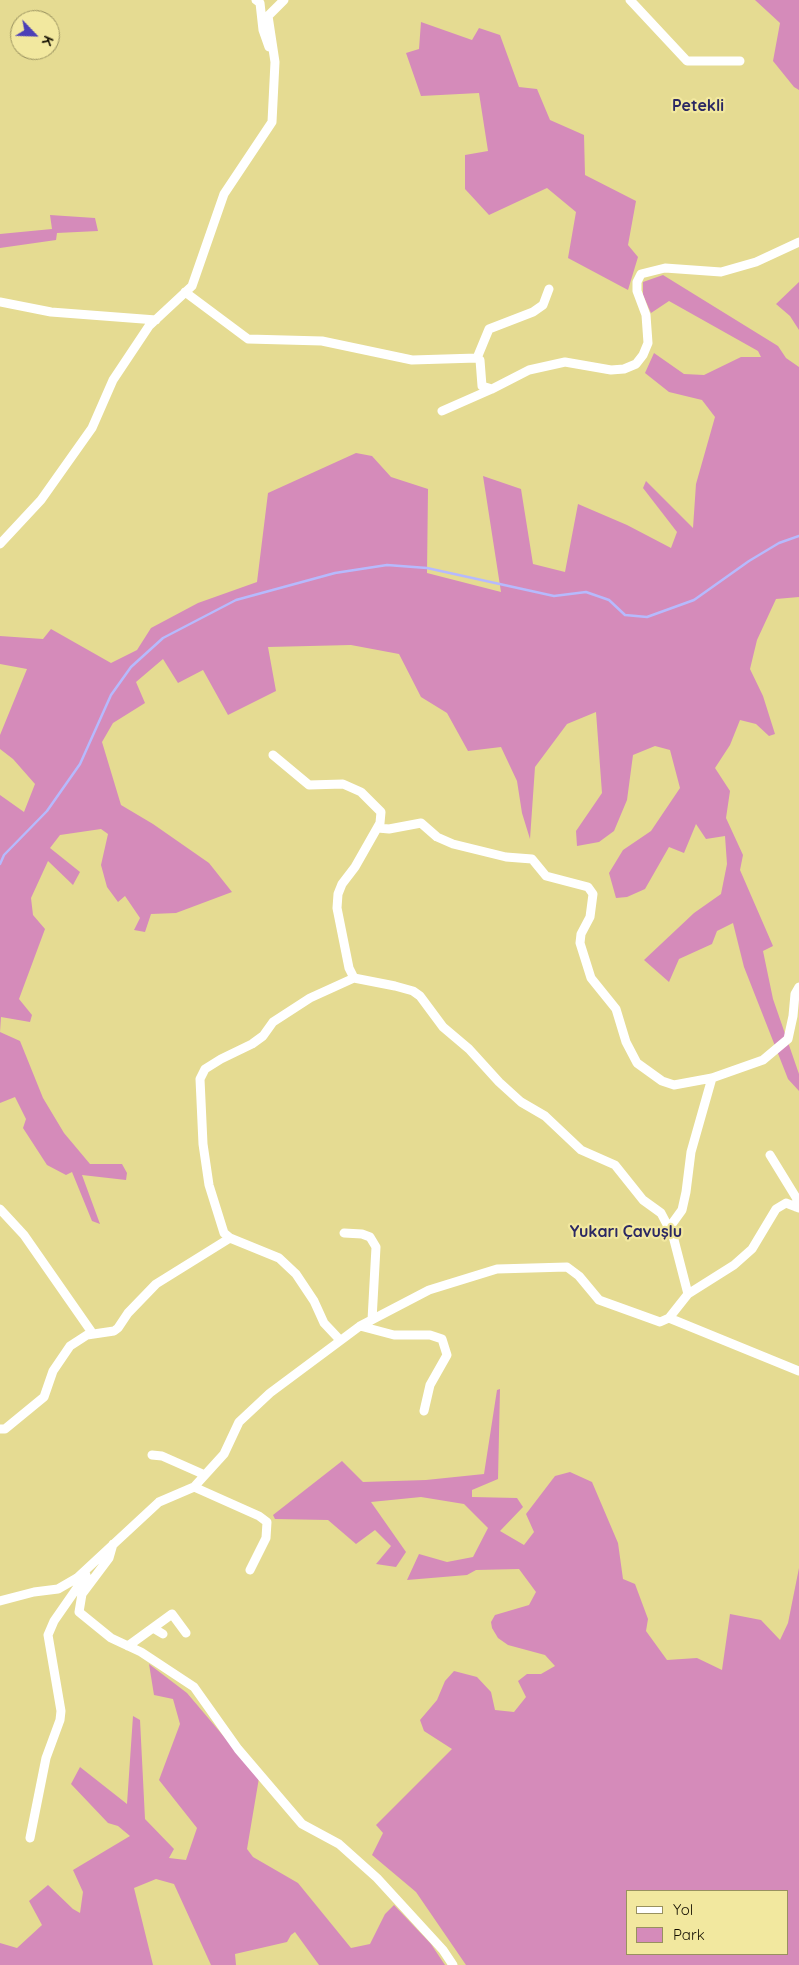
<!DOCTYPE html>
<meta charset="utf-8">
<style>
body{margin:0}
#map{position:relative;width:799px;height:1965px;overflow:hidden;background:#e5db92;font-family:Quicksand,sans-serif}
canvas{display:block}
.legend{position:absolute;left:626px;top:1890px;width:162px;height:65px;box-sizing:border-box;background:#f2e89f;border:1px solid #99915f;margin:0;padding:6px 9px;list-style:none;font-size:15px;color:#130e00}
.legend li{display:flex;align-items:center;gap:10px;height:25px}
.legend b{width:25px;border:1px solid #99915f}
.north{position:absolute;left:10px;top:10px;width:50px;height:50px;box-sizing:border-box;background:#f2e89f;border:1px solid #99915f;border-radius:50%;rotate:114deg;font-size:14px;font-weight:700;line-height:20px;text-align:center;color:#130e00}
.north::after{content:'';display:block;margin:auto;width:18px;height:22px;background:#4c40b7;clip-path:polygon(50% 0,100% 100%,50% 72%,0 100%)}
</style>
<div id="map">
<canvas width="799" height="1965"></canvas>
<ul class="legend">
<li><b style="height:6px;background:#fff"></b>Yol</li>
<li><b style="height:14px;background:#d58bba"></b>Park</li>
</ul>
<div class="north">K</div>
</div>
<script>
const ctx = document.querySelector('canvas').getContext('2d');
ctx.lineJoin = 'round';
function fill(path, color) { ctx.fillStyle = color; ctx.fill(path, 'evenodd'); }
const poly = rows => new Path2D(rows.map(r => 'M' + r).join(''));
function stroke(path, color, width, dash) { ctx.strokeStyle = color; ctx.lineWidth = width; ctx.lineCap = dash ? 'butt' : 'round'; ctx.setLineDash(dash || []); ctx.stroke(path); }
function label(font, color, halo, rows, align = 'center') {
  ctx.font = font + ' Quicksand,sans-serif'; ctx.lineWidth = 4.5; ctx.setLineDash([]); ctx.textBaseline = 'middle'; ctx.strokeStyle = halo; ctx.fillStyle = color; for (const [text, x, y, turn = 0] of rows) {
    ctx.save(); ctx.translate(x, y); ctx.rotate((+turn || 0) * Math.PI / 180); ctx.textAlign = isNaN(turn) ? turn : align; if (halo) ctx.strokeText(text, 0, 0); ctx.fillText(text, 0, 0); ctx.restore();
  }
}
fill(poly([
 [755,0,799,0,799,90,794,87,773,61,780,23],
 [421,22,472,40,479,28,500,35,519,87,537,89,550,120,584,135,585,175,636,201,628,245,638,257,628,290,568,258,576,212,547,188,489,215,465,189,465,155,488,151,479,93,421,96,406,53,419,49],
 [50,215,95,218,98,231,57,233,56,240,0,248,0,234,52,229],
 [663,275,778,346,786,358,799,367,799,597,776,599,757,640,750,669,763,696,775,734,769,736,756,724,740,720,730,745,715,768,730,791,726,818,743,855,740,870,773,946,763,951,773,999,799,1074,799,1091,788,1079,744,967,733,923,717,931,712,944,679,959,669,982,644,960,694,913,721,894,727,864,725,836,706,839,696,824,684,853,669,847,645,889,627,897,616,898,609,873,623,850,651,831,680,788,670,750,655,746,633,755,627,800,614,831,599,842,577,846,576,831,602,793,596,712,567,724,535,767,530,839,522,813,517,781,501,747,468,751,447,713,421,697,399,654,351,645,268,647,276,691,228,715,203,670,178,683,163,659,136,682,145,703,113,723,102,742,121,805,153,824,209,863,232,892,176,913,151,914,145,932,134,930,140,918,125,896,118,902,107,887,101,865,108,834,101,829,60,835,50,848,80,872,73,885,48,861,31,898,33,915,45,929,19,999,32,1015,30,1022,1,1017,0,1032,20,1041,43,1098,64,1133,90,1164,122,1164,127,1173,126,1180,82,1175,100,1224,92,1221,72,1172,66,1175,47,1165,23,1128,26,1119,15,1097,0,1103,0,795,24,812,35,784,13,759,0,749,0,735,27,669,0,664,0,636,43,639,51,629,111,663,137,650,151,628,198,603,257,582,268,493,356,453,372,456,391,477,428,489,427,573,501,592,483,476,521,489,533,564,565,572,578,504,627,525,671,548,677,532,643,488,646,481,693,528,696,484,715,417,702,400,669,392,645,373,654,353,684,374,704,375,741,357,761,357,758,351,669,301,651,313,643,295,643,282],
 [799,282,799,330,790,316,776,304],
 [500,1389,498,1479,472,1490,472,1497,517,1498,523,1507,500,1531,524,1545,534,1532,526,1514,555,1476,570,1472,592,1482,618,1543,623,1579,635,1584,648,1619,646,1631,667,1660,697,1658,722,1670,730,1614,761,1620,780,1640,788,1623,799,1568,799,1965,466,1965,416,1892,372,1855,383,1833,376,1825,452,1749,424,1731,420,1720,437,1700,445,1681,454,1671,477,1677,491,1692,495,1710,514,1712,526,1697,518,1681,527,1674,541,1674,555,1666,545,1655,508,1645,498,1638,492,1628,491,1622,495,1615,529,1605,536,1592,519,1569,476,1570,467,1575,407,1580,419,1554,447,1562,473,1557,488,1528,464,1504,421,1497,371,1502,406,1552,396,1567,376,1564,391,1546,375,1530,356,1544,328,1520,275,1519,273,1515,342,1461,363,1482,426,1480,484,1474,497,1390],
 [628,1891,788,1891,788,1954,628,1954],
 [149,1664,187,1693,259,1778,247,1849,253,1857,298,1883,351,1948,370,1944,385,1914,394,1905,431,1944,445,1965,319,1965,295,1932,291,1935,287,1942,235,1954,236,1965,211,1965,174,1884,156,1879,134,1888,153,1965,0,1965,0,1943,17,1948,42,1925,29,1901,48,1885,73,1909,80,1913,83,1892,73,1870,130,1836,118,1826,108,1823,71,1784,80,1767,127,1804,133,1716,140,1720,145,1819,174,1849,169,1858,186,1860,197,1828,159,1780,180,1724,173,1699,154,1695]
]), '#d58bba');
stroke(poly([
 [0,864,4,855,47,811,80,764,111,695,131,667,163,638,236,600,335,573,387,565,427,568,554,596,586,592,609,600,625,615,647,617,694,600,749,561,779,543,799,536]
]), '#b6bafd', 2.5);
stroke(poly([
 [256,0,260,3,263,30,269,47],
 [630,0,687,61,740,61],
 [185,292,248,339,322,341,412,360,477,358,480,360,482,386,492,389,529,370,565,362,611,370,624,369,636,364,643,355,648,343,646,315,637,291,637,282,641,274,665,268,721,272,756,262,799,242],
 [0,302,51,312,156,320],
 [477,358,489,329,533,312,543,305,549,289],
 [442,411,492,389],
 [0,544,41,500,92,428,113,380,149,326,192,286,224,194,272,122,275,62,268,16,284,0],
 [273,755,309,785,343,784,361,792,381,812,380,823,355,867,342,884,338,894,337,908,349,968,354,978],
 [378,828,389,829,421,823,437,837,453,844,506,857,532,859,546,876,588,887,593,894,590,917,581,934,580,943,591,978,616,1009,626,1042,637,1063,662,1081,674,1085,712,1078,763,1060,788,1039,793,1016,795,994,799,987],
 [770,1155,797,1199,796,1207],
 [0,1209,24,1235,93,1334],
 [669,1228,682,1210,686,1192,691,1152,712,1078],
 [344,1233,362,1234,370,1237,376,1247,372,1320],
 [669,1318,799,1371],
 [360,1326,394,1335,430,1335,442,1339,447,1355,430,1385,424,1411],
 [340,1340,324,1323,314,1301,296,1274,279,1258,230,1238,224,1233,209,1185,203,1144,200,1079,205,1069,221,1059,252,1044,263,1036,273,1022,310,998,354,978,395,986,413,991,420,996,443,1027,469,1049,499,1082,521,1102,545,1116,581,1150,615,1165,643,1200,661,1213,673,1236,688,1294],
 [0,1429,5,1429,44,1397,53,1371,70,1346,87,1335,114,1331,118,1328,128,1313,156,1284,230,1238],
 [152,1455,162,1456,205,1475],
 [194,1487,259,1516,267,1522,266,1538,250,1570],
 [113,1544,109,1558,82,1594,79,1612,111,1638,141,1652,194,1687,238,1749,302,1824,339,1844,377,1878,443,1950,453,1965],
 [0,1601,34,1592,58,1589,77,1578,159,1502,194,1487,224,1454,239,1422,270,1393,360,1326,429,1290,497,1269,567,1267,579,1276,599,1300,660,1322,669,1318,688,1294,734,1265,752,1249,776,1209,786,1203,799,1208],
 [153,1628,163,1634],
 [128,1646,172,1614,186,1633],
 [30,1838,46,1758,60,1720,61,1711,48,1635,54,1621,86,1575]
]), '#fff', 9);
label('bold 16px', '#2b2863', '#f2e89f', [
 ["Petekli",698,106],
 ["Yukarı Çavuşlu",626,1232]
]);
</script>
